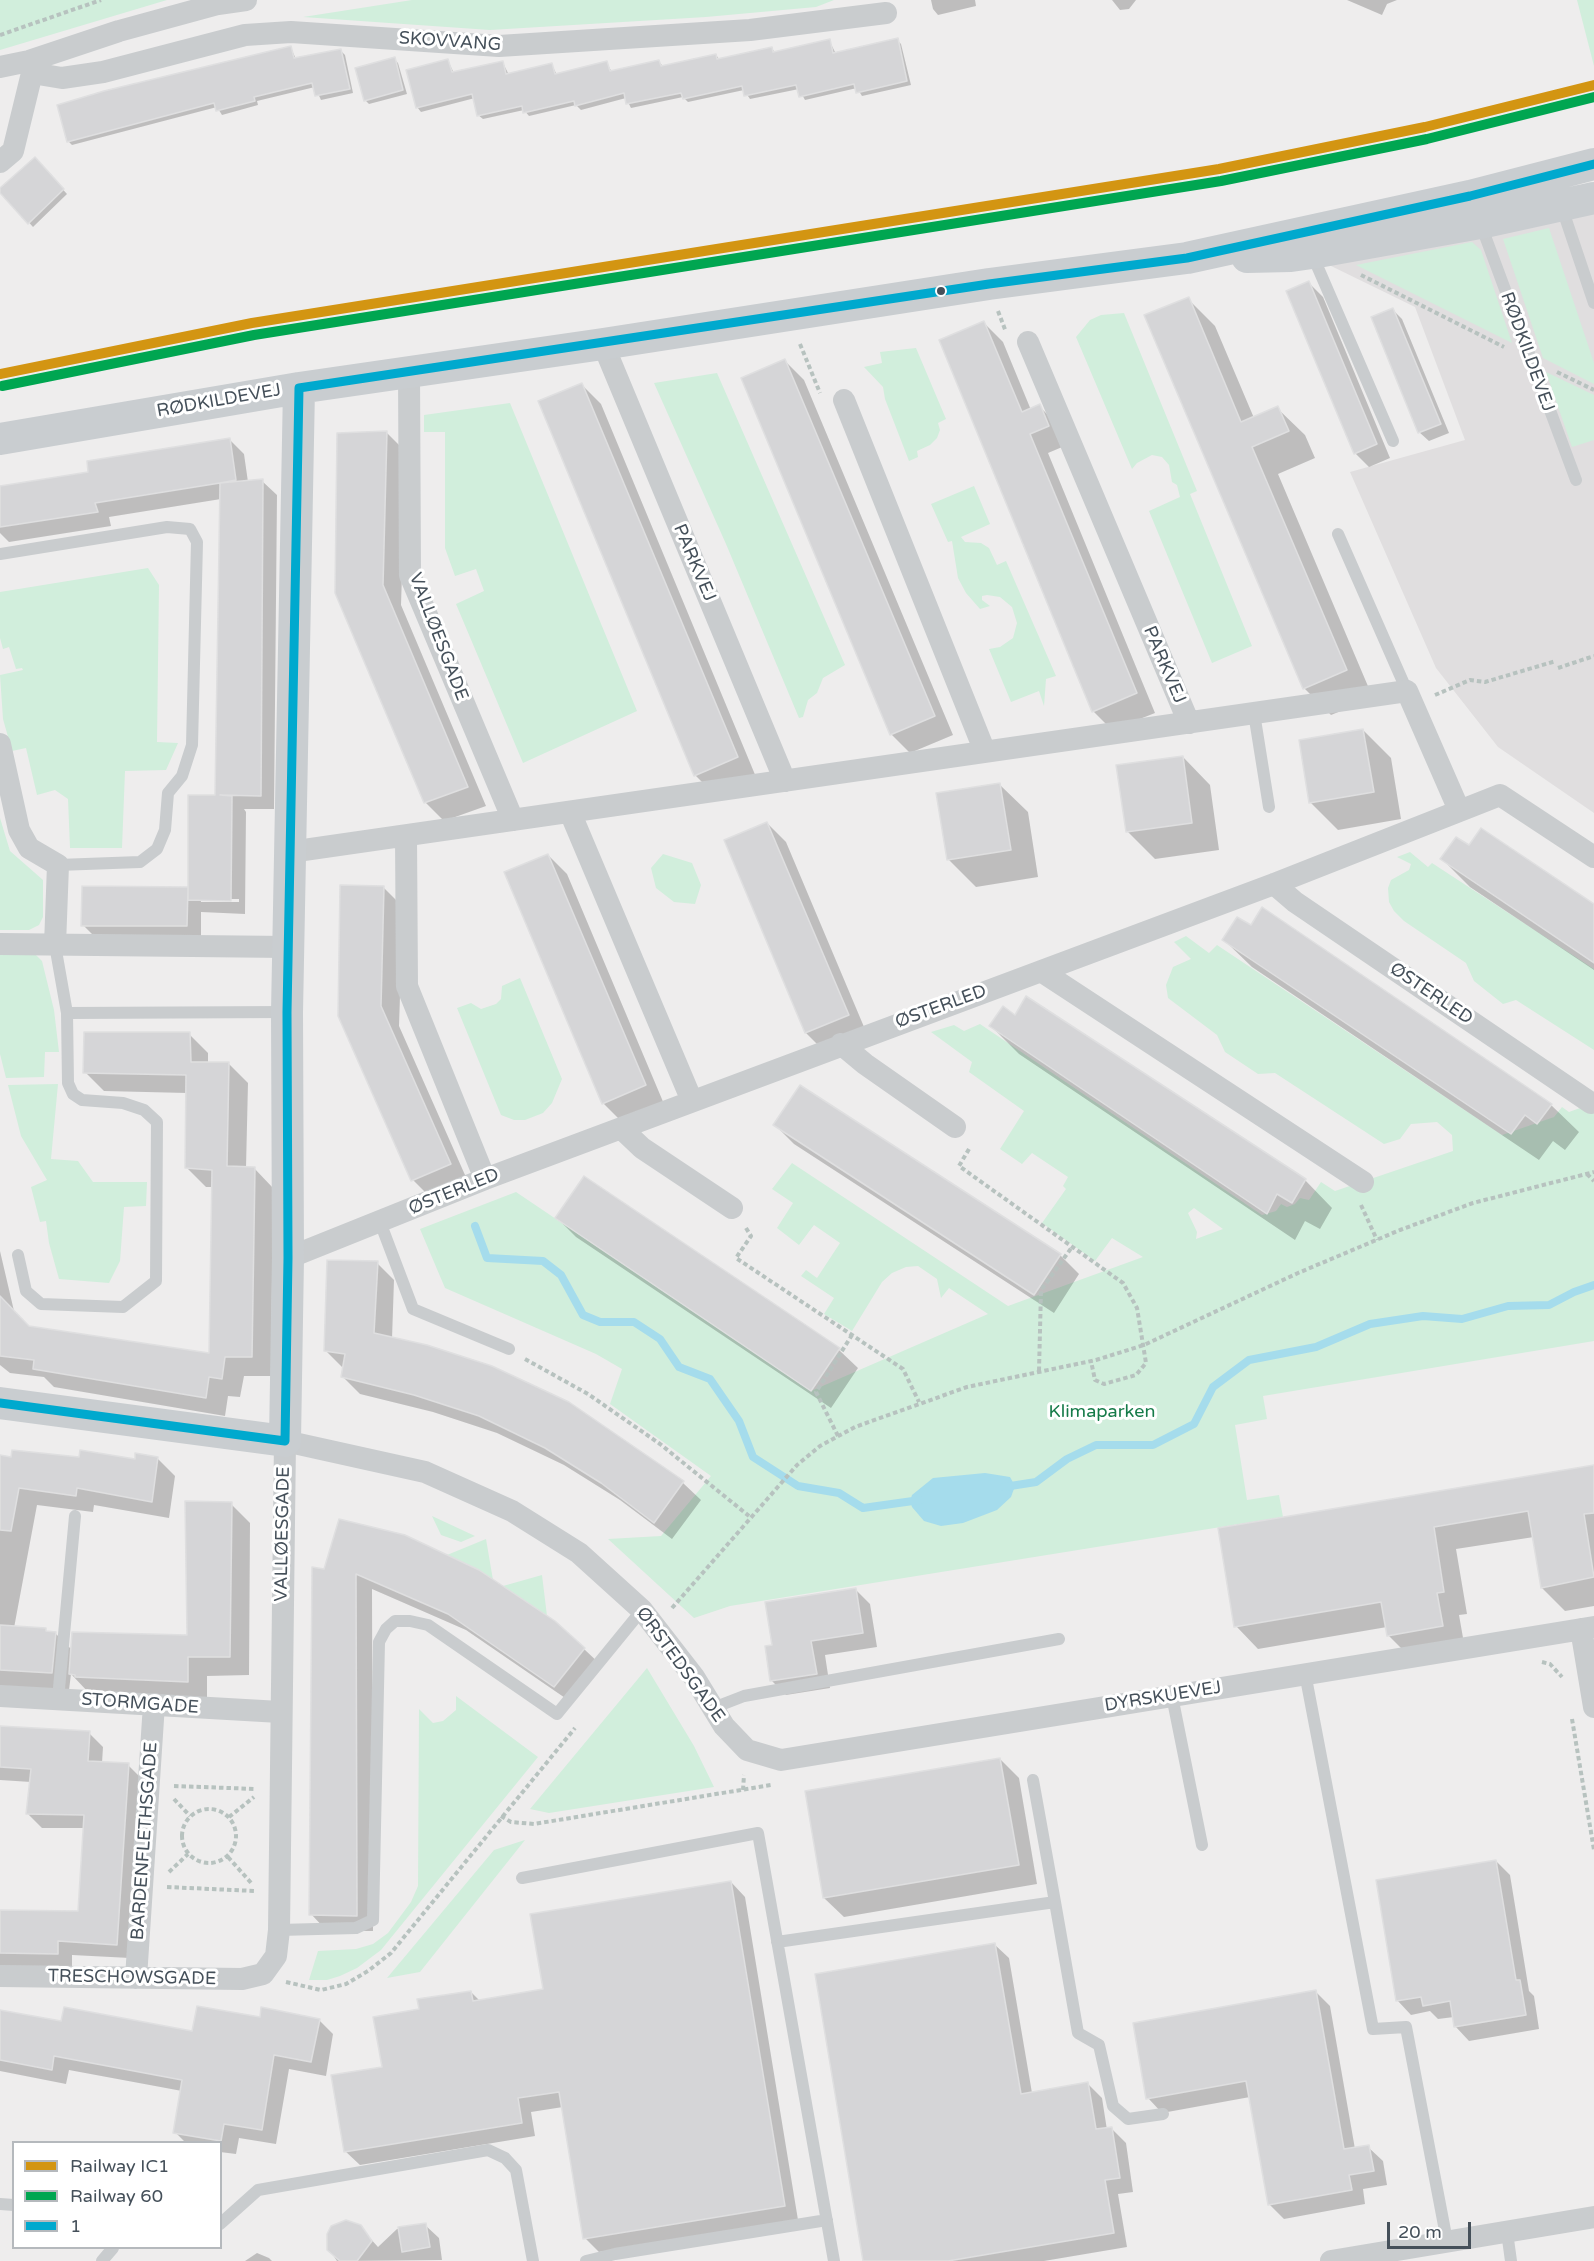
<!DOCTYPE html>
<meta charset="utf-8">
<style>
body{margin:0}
#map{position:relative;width:1594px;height:2261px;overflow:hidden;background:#eeeded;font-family:"Varela Round",sans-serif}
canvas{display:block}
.legend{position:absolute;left:12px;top:2141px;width:210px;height:108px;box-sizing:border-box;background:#fff;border:2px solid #b5b9bd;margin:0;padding:8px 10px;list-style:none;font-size:18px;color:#45505a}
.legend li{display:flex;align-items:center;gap:12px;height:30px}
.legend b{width:30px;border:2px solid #b5b9bd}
.scale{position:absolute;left:1387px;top:2222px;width:84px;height:27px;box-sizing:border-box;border:3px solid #45505a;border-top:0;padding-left:8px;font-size:18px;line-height:21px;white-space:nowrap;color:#45505a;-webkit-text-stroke:4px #fff;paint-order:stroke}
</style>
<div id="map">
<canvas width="1594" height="2261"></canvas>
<ul class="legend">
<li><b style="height:8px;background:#d39512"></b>Railway IC1</li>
<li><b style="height:8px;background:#00a651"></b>Railway 60</li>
<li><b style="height:8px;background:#00a9ce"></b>1</li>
</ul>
<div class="scale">20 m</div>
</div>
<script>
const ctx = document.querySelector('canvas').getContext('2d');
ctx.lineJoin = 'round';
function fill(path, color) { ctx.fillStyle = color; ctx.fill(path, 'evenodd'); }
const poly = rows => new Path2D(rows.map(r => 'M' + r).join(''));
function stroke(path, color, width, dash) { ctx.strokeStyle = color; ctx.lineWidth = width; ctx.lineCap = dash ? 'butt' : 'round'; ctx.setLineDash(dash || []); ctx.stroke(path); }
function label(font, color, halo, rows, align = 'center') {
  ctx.font = font + ' "Varela Round",sans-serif'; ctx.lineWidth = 6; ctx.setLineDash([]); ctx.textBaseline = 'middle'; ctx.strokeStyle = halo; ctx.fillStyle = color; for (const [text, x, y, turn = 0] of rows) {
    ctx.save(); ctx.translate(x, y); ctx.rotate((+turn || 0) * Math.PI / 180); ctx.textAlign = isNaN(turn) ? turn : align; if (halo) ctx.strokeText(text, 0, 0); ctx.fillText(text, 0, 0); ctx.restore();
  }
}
fill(poly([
 [1594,189,1594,813,1498,747,1436,668,1350,472,1465,440,1415,307,1327,264]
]), '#e0dedf');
fill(poly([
 [0,0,167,0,0,50],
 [412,0,834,0,816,7,706,17,490,30,303,17],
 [1577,0,1594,0,1594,66],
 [1549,228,1594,363,1594,384,1543,358,1503,239],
 [1472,242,1481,250,1512,343,1356,265],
 [1124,313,1197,491,1190,494,1252,646,1212,663,1149,511,1180,497,1177,485,1172,482,1169,465,1162,457,1152,455,1137,463,1132,469,1076,337,1090,320,1101,315],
 [916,348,946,419,938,423,940,430,937,438,930,445,917,451,918,457,909,461,885,399,883,387,864,367,882,363,880,352],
 [1546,372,1594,395,1594,440,1572,447],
 [717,373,845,665,823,678,817,693,808,700,803,717,799,718,726,544,654,383],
 [510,403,637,711,523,763,456,604,484,591,476,569,455,576,445,548,445,432,424,432,424,415],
 [974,486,990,524,961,537,965,542,981,543,989,548,997,565,1006,561,1056,676,1046,679,1044,706,1039,691,1011,702,989,649,1000,647,1013,638,1017,623,1012,607,1000,597,987,595,982,596,982,600,990,606,980,609,966,593,958,578,952,541,948,542,931,504],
 [148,568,159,585,157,742,178,743,166,770,125,771,122,848,70,848,68,799,55,790,37,795,26,748,12,751,3,719,0,675,23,670,22,668,16,669,9,647,3,649,0,638,0,592],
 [0,818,10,851,43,880,43,917,39,925,29,930,0,930],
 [1410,852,1428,867,1432,863,1594,969,1594,1050,1516,1000,1503,1004,1474,981,1466,963,1404,921,1394,911,1389,902,1388,888,1391,880,1409,870,1411,864,1397,857],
 [663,854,692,863,701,885,695,904,674,902,656,888,651,868],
 [1186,936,1209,953,1217,945,1502,1135,1554,1117,1562,1107,1569,1112,1594,1103,1594,1341,1263,1396,1267,1419,1235,1425,1247,1500,1279,1495,1283,1517,730,1606,694,1618,608,1539,661,1536,711,1476,610,1404,622,1369,596,1354,445,1288,420,1229,516,1192,811,1391,988,1314,949,1288,941,1298,937,1279,918,1266,906,1267,892,1273,882,1282,852,1331,824,1314,834,1298,801,1276,806,1270,817,1278,840,1243,814,1225,799,1245,777,1228,793,1203,772,1189,792,1163,1008,1306,1143,1257,1112,1238,1095,1261,1042,1223,1066,1189,1063,1186,1068,1177,1032,1153,1022,1164,1000,1149,1024,1111,969,1072,972,1062,931,1032,954,1025,964,1031,980,1024,1262,1215,1276,1211,1281,1204,1287,1207,1295,1204,1300,1198,1309,1200,1321,1182,1335,1191,1453,1151,1452,1135,1437,1122,1411,1124,1400,1139,1384,1144,1275,1073,1258,1074,1225,1052,1217,1035,1168,998,1166,985,1173,967,1191,959,1174,942],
 [1194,1208,1223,1229,1196,1239,1197,1232,1188,1213],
 [35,954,42,961,54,1010,59,1052,45,1052,44,1077,6,1078,0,1054,0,955],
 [520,978,562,1079,552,1103,543,1113,525,1120,514,1120,501,1115,457,1008,471,1003,481,1009,496,1004,501,999,502,986],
 [58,1084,51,1159,78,1161,93,1182,147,1182,146,1206,124,1207,120,1261,109,1283,59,1279,49,1243,46,1221,40,1222,31,1187,47,1180,21,1136,8,1085],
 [432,1516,475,1536,461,1542,441,1535],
 [486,1539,493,1580,447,1555],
 [542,1575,547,1616,503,1586],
 [647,1668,694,1746,714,1787,549,1813,530,1809],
 [456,1696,538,1757,381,1950,357,1968,340,1976,327,1980,309,1980,318,1951,356,1949,373,1944,388,1933,411,1902,418,1886,419,1709,433,1723,443,1721,456,1710],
 [525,1840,420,1972,387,1978,494,1850]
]), '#d1eedc');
fill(poly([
 [985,1473,1010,1477,1015,1486,1011,1497,997,1510,963,1523,941,1526,924,1521,912,1507,910,1501,912,1495,933,1478]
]), '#a5dcec');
fill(poly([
 [931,0,975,0,976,6,938,15,933,9],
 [1112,0,1136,0,1129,9,1120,10],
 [1347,0,1397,0,1387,4,1382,15],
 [829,40,836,54,897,40,901,44,911,85,862,96,857,88,805,100,799,89,750,99,744,90,688,102,683,97,631,108,626,98,581,110,576,105,529,116,524,110,483,119,478,115,475,98,421,112,417,107,448,61,454,73,503,63,509,75,552,65,557,75,606,62,612,72,659,62,664,67,716,55,720,60,772,49,776,53],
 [291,48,296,59,341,51,345,55,353,93,321,100,315,87,257,101,258,105,222,115,217,107,72,145,68,141],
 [394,59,398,63,407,94,369,104,365,100],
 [35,159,67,194,33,227,0,190],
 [1309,283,1323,297,1390,458,1369,467,1355,453],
 [1188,299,1215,326,1254,418,1277,408,1305,435,1315,458,1278,474,1373,698,1331,715,1304,688],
 [1393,310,1402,319,1449,433,1429,441,1419,432],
 [984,323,1003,342,1031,410,1039,406,1058,425,1067,445,1048,453,1155,713,1112,730,1093,711],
 [785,361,804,380,953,735,910,753,891,734],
 [582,385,601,404,756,777,714,794,695,775],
 [387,433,406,452,401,605,486,806,444,821,425,802,336,592],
 [230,440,244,454,248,482,262,481,277,495,274,809,244,809,246,812,245,914,201,912,201,940,97,939,83,925,187,888,189,891,216,797,221,499,109,517,111,526,9,542,0,533,0,487,90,473],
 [201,899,239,899,239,902,201,902],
 [1363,730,1391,758,1401,819,1338,830,1310,802],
 [1183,757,1210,785,1219,850,1155,859,1127,831],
 [1000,785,1028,812,1038,877,976,887,948,859],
 [767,823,786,842,867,1034,825,1052,806,1033],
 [1469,847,1594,906,1594,970,1470,887,1442,859],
 [548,855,567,874,664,1104,622,1122,603,1103],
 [384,888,403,907,399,1026,469,1184,432,1199,413,1180,339,1015],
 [1224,940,1551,1105,1579,1132,1565,1150,1553,1141,1539,1160,1252,967],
 [1015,1017,1305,1180,1332,1208,1320,1229,1305,1221,1295,1240,1019,1054,991,1026],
 [189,1034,208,1053,208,1064,229,1064,248,1083,246,1168,254,1168,273,1188,271,1376,244,1376,240,1397,228,1396,225,1416,54,1387,44,1377,10,1373,0,1365,0,1251,14,1311,29,1328,211,1355,214,1187,206,1187,187,1168,187,1093,104,1091,85,1072],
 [775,1125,1060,1255,1079,1274,1054,1313,794,1144],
 [584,1178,839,1350,858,1368,831,1408,576,1237,557,1218],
 [377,1263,394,1280,392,1339,569,1404,683,1483,701,1500,672,1539,620,1500,564,1465,497,1433,433,1412,360,1394,342,1376,344,1369,326,1351],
 [0,1457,136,1461,157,1458,175,1476,169,1518,94,1505,93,1512,37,1505,14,1628,55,1633,72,1650,188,1637,231,1504,250,1523,249,1675,207,1676,207,1701,89,1693,71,1674,69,1690,0,1686],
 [1594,1467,1594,1606,1565,1611,1542,1588,1534,1537,1456,1549,1467,1614,1459,1615,1465,1649,1411,1658,1388,1635,1387,1627,1258,1649,1236,1626,1219,1529],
 [340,1521,584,1649,601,1665,571,1702,466,1630,372,1589,373,1931,327,1931,311,1914,325,1571],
 [855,1589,870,1604,877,1647,825,1655,830,1688,786,1695,772,1681,773,1646],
 [0,1727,89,1733,103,1747,102,1763,128,1765,142,1779,130,1958,72,1955,72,1967,0,1966,0,1911,80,1913,85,1828,42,1828,28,1814,31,1782,0,1780],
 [1000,1759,1019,1778,1037,1884,844,1917,824,1898],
 [1496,1861,1510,1875,1529,1991,1534,1996,1539,2029,1469,2041,1455,2026,1454,2017,1438,2019,1430,2011,1411,2015,1397,2000],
 [731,1882,745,1897,798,2220,599,2252,585,2238,563,2107,531,2112,535,2136,360,2165,345,2151,383,2068,421,2011,471,1992,480,2001,544,1991],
 [994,1944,1009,1958,1032,2093,1088,2084,1102,2098,1107,2130,1112,2129,1126,2143,1133,2192,1118,2194,1127,2247,1044,2261,865,2261],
 [1316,1992,1330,2006,1355,2149,1368,2147,1383,2161,1387,2185,1363,2189,1365,2204,1284,2219,1269,2204,1250,2097,1162,2113,1148,2098],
 [0,2011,62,2023,193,2032,261,2019,319,2020,333,2034,326,2076,289,2069,276,2144,239,2138,236,2154,220,2152,220,2142,185,2142,175,2132,182,2091,69,2070,66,2084,0,2071],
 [425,2225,439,2238,442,2260,337,2261,329,2249,360,2227,378,2247,397,2229],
 [257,2253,269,2258,272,2261,245,2261]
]), '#0003');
stroke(poly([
 [475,1226,487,1258,543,1261,561,1275,583,1315,600,1322,634,1322,660,1339,679,1367,710,1379,739,1421,753,1457,798,1486,839,1493,863,1508,920,1500],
 [1004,1487,1036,1482,1067,1459,1096,1445,1153,1445,1194,1424,1213,1387,1249,1360,1316,1347,1370,1324,1423,1316,1462,1319,1508,1306,1549,1305,1574,1292,1594,1285]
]), '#a5dcec', 8);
const building = poly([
 [898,38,907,81,856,93,854,84,799,97,796,85,744,96,742,86,683,99,681,93,626,104,624,93,575,106,574,101,523,113,522,106,477,116,472,94,416,108,406,70,448,59,452,72,503,61,506,74,552,63,555,74,607,61,610,71,659,60,661,66,716,54,717,59,772,47,773,52,830,39,833,53,898,38],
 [291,46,294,58,341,49,350,89,315,96,312,83,254,97,255,101,216,111,214,103,67,142,57,105,104,91,291,46],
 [395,57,403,90,364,101,355,68,395,57],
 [35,157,64,189,28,224,0,193,0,188,35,157],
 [1309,281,1377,444,1354,454,1286,291,1309,281],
 [1189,297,1241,422,1278,406,1289,431,1252,447,1347,670,1303,689,1144,315,1189,297],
 [1393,308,1441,424,1418,433,1371,317,1393,308],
 [984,321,1022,412,1040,404,1049,426,1030,434,1137,693,1092,712,939,340,984,321],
 [785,359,935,716,890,735,741,378,785,359],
 [582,383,738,757,694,776,538,401,582,383],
 [387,431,383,585,468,787,424,803,335,593,337,433,387,431],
 [230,438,236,480,220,483,263,479,261,796,220,795,232,796,231,901,188,900,188,795,215,795,220,483,95,503,98,512,0,527,0,486,88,472,87,461,230,438],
 [1363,729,1374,792,1309,803,1299,740,1363,729],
 [1183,756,1192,823,1126,832,1116,765,1183,756],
 [1000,783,1011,850,947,860,936,793,1000,783],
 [767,822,849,1015,805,1033,724,840,767,822],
 [1481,828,1594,904,1594,963,1440,859,1456,837,1469,845,1481,828],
 [548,854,646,1085,602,1104,504,872,548,854],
 [340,885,384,886,381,1006,451,1164,411,1181,338,1016,340,885],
 [82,886,188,887,187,926,81,926,82,886],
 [1262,907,1552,1104,1537,1124,1525,1115,1511,1134,1222,940,1237,917,1251,925,1262,907],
 [1026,996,1306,1179,1292,1203,1277,1194,1267,1214,989,1026,1003,1006,1015,1015,1026,996],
 [84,1032,190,1032,191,1062,229,1062,227,1166,255,1167,252,1357,225,1357,222,1379,209,1377,206,1398,33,1369,34,1360,0,1356,0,1296,29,1326,209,1353,212,1170,185,1168,186,1075,83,1073,84,1032],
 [800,1085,1061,1254,1034,1295,773,1125,800,1085],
 [584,1176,840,1348,811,1391,555,1218,584,1176],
 [327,1260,378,1261,374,1333,427,1345,492,1366,569,1402,684,1481,654,1523,601,1483,545,1448,479,1416,414,1395,341,1377,345,1354,324,1351,327,1260],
 [12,1450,79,1457,80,1450,135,1459,135,1453,158,1457,152,1502,77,1488,76,1496,19,1488,11,1531,0,1530,0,1455,11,1457,12,1450],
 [1594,1465,1594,1513,1584,1514,1594,1577,1541,1588,1528,1511,1434,1527,1444,1592,1437,1593,1443,1626,1387,1636,1381,1602,1234,1627,1218,1528,1594,1465],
 [185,1501,232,1502,230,1657,188,1657,188,1682,75,1677,75,1675,69,1674,72,1632,187,1635,185,1501],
 [339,1519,405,1535,479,1570,555,1621,585,1648,554,1687,448,1614,356,1574,357,1916,309,1915,312,1567,324,1569,339,1519],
 [856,1588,863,1633,811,1641,817,1674,770,1681,765,1646,772,1645,765,1602,856,1588],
 [0,1625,46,1628,46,1631,56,1632,52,1673,0,1670,0,1625],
 [0,1726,90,1731,88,1761,129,1763,117,1945,58,1941,58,1954,0,1953,0,1910,78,1911,84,1815,26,1814,31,1769,0,1767,0,1726],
 [1000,1758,1019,1865,823,1898,805,1791,1000,1758],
 [1496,1860,1516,1980,1520,1980,1526,2015,1454,2027,1450,2001,1423,2006,1421,1997,1396,2001,1376,1880,1496,1860],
 [731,1881,785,2206,583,2239,559,2092,518,2098,522,2123,344,2152,331,2075,382,2067,373,2017,419,2009,417,1999,471,1991,473,2001,543,1989,530,1914,731,1881],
 [995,1943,1021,2094,1088,2082,1096,2129,1112,2127,1120,2178,1105,2180,1114,2233,948,2261,863,2261,815,1974,995,1943],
 [1316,1990,1344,2149,1369,2145,1374,2171,1349,2175,1352,2190,1268,2205,1246,2081,1146,2099,1133,2023,1316,1990],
 [197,2006,260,2017,261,2007,320,2019,311,2062,274,2055,262,2130,224,2124,221,2141,173,2133,182,2080,54,2056,52,2070,0,2060,0,2010,61,2021,64,2007,192,2031,197,2006],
 [346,2220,361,2225,372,2241,357,2261,340,2261,327,2250,327,2234,331,2226,346,2220],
 [426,2223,430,2247,402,2252,398,2227,426,2223]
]);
fill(building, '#d5d5d7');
stroke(building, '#dfdfe0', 1.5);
stroke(poly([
 [0,35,101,0],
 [1361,275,1504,347],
 [998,311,1006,332],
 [800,344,820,393],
 [1557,372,1594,390],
 [1558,668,1594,656],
 [1435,695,1470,680,1485,682,1556,661],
 [969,1149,959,1166,1123,1283,1137,1308,1146,1363,1136,1375,1104,1384,1095,1380,1091,1361],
 [1587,1174,1594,1181],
 [1361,1205,1377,1240],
 [746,1228,751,1236,736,1258,903,1369,919,1402],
 [525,1359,588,1394,660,1444,749,1516],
 [1039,1371,1041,1290,1072,1247],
 [838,1436,816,1392,852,1335],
 [672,1608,797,1465,820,1446,855,1427,967,1387,1096,1360,1144,1345,1298,1273,1400,1230,1473,1203,1594,1172],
 [1542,1662,1550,1664,1562,1677],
 [1572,1719,1594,1850],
 [174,1786,256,1789],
 [743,1790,744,1775],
 [174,1799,190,1816],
 '182 1836a27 27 0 1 1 54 0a27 27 0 1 1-54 0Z',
 [501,1816,511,1822,534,1824,771,1785],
 [229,1817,254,1797],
 [228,1857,253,1885],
 [169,1872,188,1854],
 [167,1887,255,1891],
 [286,1982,321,1990,346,1984,368,1971,391,1953,575,1728]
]), '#b7c2bf', 4, [4.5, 3]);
stroke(poly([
 [1561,205,1594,303],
 [1481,225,1576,480],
 [1312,254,1393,441],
 [1338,534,1407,691],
 [0,554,167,527,190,529,197,542,192,745,182,776,168,793,165,830,157,849,140,862,58,865],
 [1254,713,1269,807],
 [67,1013,287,1012],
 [380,1222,413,1309,509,1349],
 [18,1255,26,1291,41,1304,123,1307,156,1281,157,1122,144,1110,123,1103,82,1100,73,1094,68,1083,67,1013,55,945],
 [1305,1673,1373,2029,1406,2027,1447,2241],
 [1172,1696,1202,1845],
 [58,1699,75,1516],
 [713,1708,744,1696,1059,1639],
 [522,1878,758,1833,834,2261],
 [1055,1902,1078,2033,1099,2045,1113,2106,1128,2119,1163,2114],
 [279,1930,356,1928,373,1920,379,1642,386,1629,395,1621,410,1621,428,1625,557,1714,642,1610],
 [777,1942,1055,1902,1033,1780],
 [0,2204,14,2205],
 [220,2224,258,2190,488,2150,505,2158,516,2170,533,2261],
 [1507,2232,1511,2261],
 [102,2261,113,2248],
 [586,2261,615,2254,827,2220]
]), '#c9ccce', 12);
stroke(poly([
 [29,61,32,73,62,78,103,72,245,35,291,32,499,46,750,30,886,13],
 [0,67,29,61,119,31,218,4,246,0],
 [0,162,13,151,32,73],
 [1028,342,1189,723],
 [603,344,785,781],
 [409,372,410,575,513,820],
 [844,400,985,752],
 [0,744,19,830,29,848,58,865,55,945],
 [570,812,692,1101],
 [406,836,407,986,485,1179],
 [290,852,1407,691,1459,810],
 [1274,884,1295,902,1591,1103],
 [0,944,288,947],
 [1041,971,1363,1182],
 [841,1044,865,1064,955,1127],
 [622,1129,642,1148,732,1208],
 [288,1258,485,1179,1274,884,1500,795,1594,857],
 [1581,1629,1594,1707],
 [0,1696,280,1712],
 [0,1976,242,1979,263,1974,276,1956,279,1930,285,1441,425,1472,512,1511,579,1553,642,1610,694,1677,724,1726,747,1750,781,1760,1594,1627],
 [136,1978,154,1704],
 [1331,2261,1594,2217]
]), '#c9ccce', 22);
stroke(poly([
 [1247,257,1291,256,1312,253,1480,223,1594,198],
 [0,439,299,388,603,344,989,284,1187,258,1470,196,1594,164],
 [0,1403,285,1441,288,1258,287,1012,299,388]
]), '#c9cdd0', 32);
stroke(poly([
 [0,1403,285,1441,288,1258,287,1012,299,388,989,284,1187,258,1470,196,1594,164]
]), '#00a9ce', 9);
stroke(poly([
 [0,374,252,323,1219,169,1425,127,1594,85]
]), '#d39512', 10);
stroke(poly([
 [2,386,254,335,1221,181,1427,139,1594,97]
]), '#00a651', 10);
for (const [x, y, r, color] of [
 [941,291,5,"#45505a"]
]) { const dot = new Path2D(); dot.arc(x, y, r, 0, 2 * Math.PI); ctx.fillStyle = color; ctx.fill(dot); stroke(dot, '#fff', 2); }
label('18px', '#45505a', '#fff', [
 ["SKOVVANG",450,42,4],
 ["RØDKILDEVEJ",1527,352,70],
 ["RØDKILDEVEJ",219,401,-10],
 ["PARKVEJ",694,563,67],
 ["VALLØESGADE",438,637,69],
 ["PARKVEJ",1164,665,67],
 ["ØSTERLED",1431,994,34],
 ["ØSTERLED",941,1007,-20],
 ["ØSTERLED",454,1192,-22],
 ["VALLØESGADE",283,1534,-89],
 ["ØRSTEDSGADE",680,1665,54],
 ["DYRSKUEVEJ",1163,1697,-9],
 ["STORMGADE",140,1704,4],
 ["BARDENFLETHSGADE",145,1841,-86],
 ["TRESCHOWSGADE",132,1978,1]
]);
label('18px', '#167b49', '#fff', [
 ["Klimaparken",1102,1412]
]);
</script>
